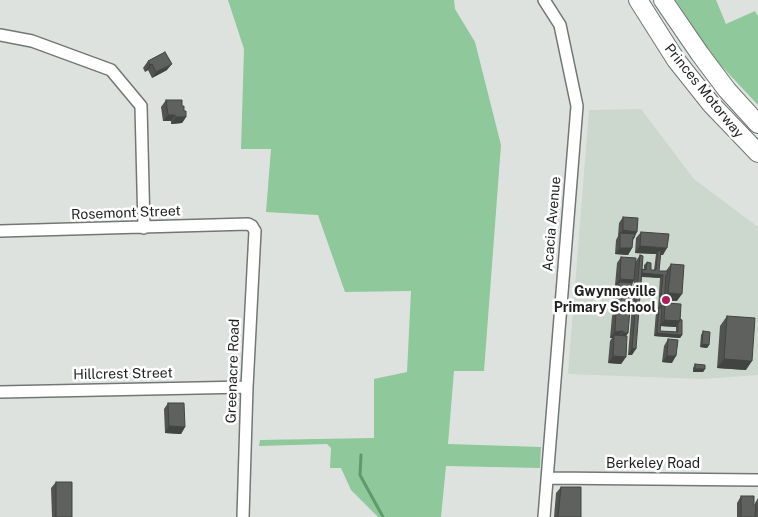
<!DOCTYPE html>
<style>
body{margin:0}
canvas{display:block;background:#dde2de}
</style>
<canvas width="758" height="517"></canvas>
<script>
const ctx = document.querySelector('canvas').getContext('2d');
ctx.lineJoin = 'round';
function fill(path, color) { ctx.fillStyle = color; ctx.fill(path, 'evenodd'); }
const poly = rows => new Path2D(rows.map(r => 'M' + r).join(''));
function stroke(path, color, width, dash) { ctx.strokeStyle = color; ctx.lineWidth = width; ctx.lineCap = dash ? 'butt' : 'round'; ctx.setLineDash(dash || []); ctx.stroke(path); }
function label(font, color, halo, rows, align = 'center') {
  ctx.font = font + ' "Public Sans",sans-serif'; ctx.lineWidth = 5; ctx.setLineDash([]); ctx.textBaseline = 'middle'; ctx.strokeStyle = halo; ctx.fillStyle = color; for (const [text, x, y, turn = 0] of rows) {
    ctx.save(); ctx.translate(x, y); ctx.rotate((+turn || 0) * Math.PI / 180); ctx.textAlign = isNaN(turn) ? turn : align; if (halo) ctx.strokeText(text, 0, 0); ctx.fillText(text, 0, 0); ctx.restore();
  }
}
fill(poly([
 [641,109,694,179,758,227,758,375,702,379,568,374,589,110]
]), '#ccd7ce');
fill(poly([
 [228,0,454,0,455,9,475,42,501,145,484,371,454,371,448,444,541,447,540,468,446,466,441,517,378,517,351,490,341,468,330,468,331,448,327,444,259,446,260,440,374,438,374,379,407,372,411,291,345,292,318,215,266,212,271,149,241,149,244,49],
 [675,0,716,0,726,24,755,11,758,16,758,105,714,58]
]), '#8ec89b');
stroke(poly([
 [361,455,360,475,383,517]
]), '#5f9a6d', 3);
const minor = poly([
 [0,35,32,41,111,70,141,106,144,228],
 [0,231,248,224,252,226,255,231,247,387,243,517],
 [0,392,247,387],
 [547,478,758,480],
 [544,517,577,106,560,25,544,0]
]);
const highway = poly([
 [638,0,676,60,711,104,758,153],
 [663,0,700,54,727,90,758,124]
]);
stroke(minor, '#737774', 14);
stroke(highway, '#737774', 20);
stroke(minor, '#fff', 11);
stroke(highway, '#fff', 18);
fill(poly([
 [148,61,167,70,152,78,148,70,145,72,143,68],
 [166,100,184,111,186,117,182,123,171,124,171,121,163,121,161,107],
 [623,217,637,232,633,240,632,248,628,255,615,254,616,240,618,236,619,223],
 [641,232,663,255,660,255,659,271,666,271,671,264,677,301,664,300,664,305,665,303,680,319,682,335,680,338,654,336,656,312,658,309,660,278,642,277,632,355,628,355,634,281,632,284,630,307,628,310,628,333,626,336,626,357,621,364,608,363,610,341,612,338,610,338,612,316,614,312,612,312,614,288,616,286,615,285,617,263,621,257,636,261,640,255,642,269,644,269,644,265,647,262,651,270,654,270,656,254,635,253,636,238],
 [661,326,676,327,676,332,660,331],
 [727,316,746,370,717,368,720,326],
 [703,331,709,345,707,348,700,347,701,335],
 [668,339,672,363,662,362,664,346],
 [695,364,705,369,703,372,693,372,693,368],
 [168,403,185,427,181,434,165,433,164,409],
 [56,482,72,517,52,517,51,488],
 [561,487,581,517,554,517,556,493],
 [741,496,754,505,755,505,755,503,758,498,758,517,737,517,737,503]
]), '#515351');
fill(poly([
 [152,64,148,70,145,72,150,65],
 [172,64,167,70,152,78,156,72],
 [168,115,175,115,171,121,163,121],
 [176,117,186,117,182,123,171,124],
 [623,230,637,232,633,237,634,238,630,244,620,233,618,236],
 [640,246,667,248,663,255,657,254,658,251,656,254,635,253],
 [620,248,632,248,628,255,615,254],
 [640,273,663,275,660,278,638,276],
 [620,279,634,280,630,287,619,282,616,286,615,285],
 [668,293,682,294,677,301,664,300],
 [622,305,630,307,626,314,616,309,614,312,612,312,617,306],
 [664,320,680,321,676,327,660,326],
 [623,331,618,337,614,335,612,338,610,338,615,332],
 [623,333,628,333,623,339,618,339],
 [657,333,682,335,680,338,654,336],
 [702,344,709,345,707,348,700,347],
 [632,348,636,349,632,355,628,355],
 [613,356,626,357,621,364,608,363],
 [667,356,676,356,672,363,662,362],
 [724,359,752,361,746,370,717,368],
 [695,369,705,369,703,372,693,372],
 [169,426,185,427,181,434,165,433]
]), '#424442');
const building = poly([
 [165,52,172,64,156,72,152,64,150,65,148,61,165,52],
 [166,100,182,100,182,106,184,106,184,111,186,111,186,117,176,117,175,115,168,115,166,100],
 [623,217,638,218,637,232,623,230,623,217],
 [641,232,669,234,667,248,640,246,641,232],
 [620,233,635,234,634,238,633,237,632,248,620,248,620,233],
 [658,251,661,251,659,271,668,271,667,275,666,275,664,306,660,306,663,275,642,273,642,269,646,270,647,262,651,263,651,270,656,270,658,251],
 [640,255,643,256,636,349,632,348,640,255],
 [621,257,636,258,634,280,620,279,621,257],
 [671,264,684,265,682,294,668,293,671,264],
 [619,282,632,283,630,307,622,305,617,306,619,282],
 [665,303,681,304,680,321,664,320,665,303],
 [659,308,662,308,660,331,678,332,678,324,680,319,682,320,682,335,657,333,659,308],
 [616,309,630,310,628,333,623,333,623,331,615,332,616,309],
 [727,316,755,318,752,361,724,359,727,316],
 [703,331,710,332,709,345,702,344,703,331],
 [614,335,627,336,626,357,613,356,614,335],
 [668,339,678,340,676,356,667,356,668,339],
 [695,364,705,365,705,369,695,369,695,364],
 [168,403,184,403,185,427,169,426,168,403],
 [56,482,72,482,72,517,56,517,56,482],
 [561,487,581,487,581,517,558,517,561,487],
 [741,496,754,496,754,505,756,505,755,517,741,517,741,496]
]);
fill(building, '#5e615e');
stroke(building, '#424442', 1);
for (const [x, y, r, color] of [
 [666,300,5,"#ac1f5d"]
]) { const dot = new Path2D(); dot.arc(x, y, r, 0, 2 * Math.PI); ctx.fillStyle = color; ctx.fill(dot); stroke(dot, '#fff', 2); }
label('14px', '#1f201f', '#fff', [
 ["Princes Motorway",704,91,51],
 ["Rosemont Street",126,213,-2],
 ["Acacia Avenue",552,224,-85],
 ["Greenacre Road",233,371,-88],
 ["Hillcrest Street",123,374,-1],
 ["Berkeley Road",653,464]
]);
label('bold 14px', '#1f201f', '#fff', [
 ["Gwynneville",656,292],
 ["Primary School",656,308]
], 'right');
</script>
